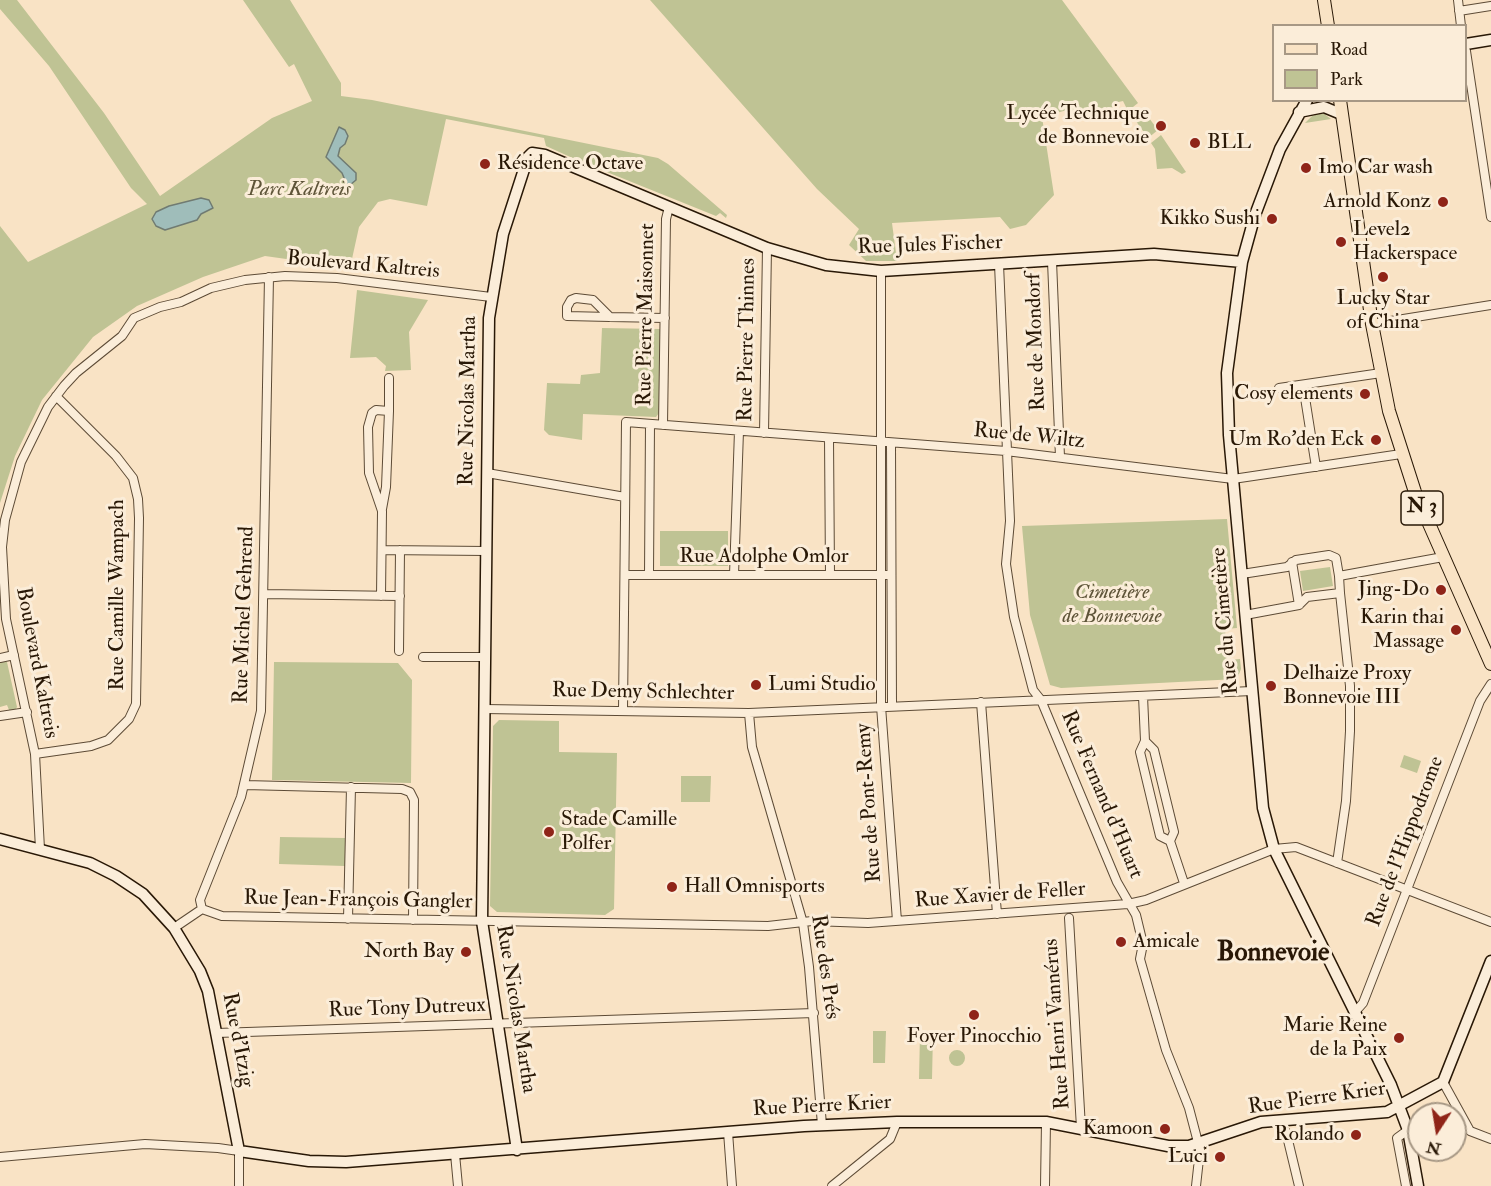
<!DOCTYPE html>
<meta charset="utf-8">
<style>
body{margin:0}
#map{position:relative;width:1491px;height:1186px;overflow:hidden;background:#f9e3c5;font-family:"IM FELL Double Pica",serif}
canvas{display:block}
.legend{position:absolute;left:1272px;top:24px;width:195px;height:78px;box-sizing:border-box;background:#fbedd9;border:2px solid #a79885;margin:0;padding:8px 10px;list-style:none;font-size:18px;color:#291806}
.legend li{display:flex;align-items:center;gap:12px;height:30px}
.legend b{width:30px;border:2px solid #a79885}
.north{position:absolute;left:1407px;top:1102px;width:60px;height:60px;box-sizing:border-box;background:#fbedd9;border:2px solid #a79885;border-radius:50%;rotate:192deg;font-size:16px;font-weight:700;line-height:24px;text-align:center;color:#291806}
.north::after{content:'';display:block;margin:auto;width:21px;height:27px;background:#8f2418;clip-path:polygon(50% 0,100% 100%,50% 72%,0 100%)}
</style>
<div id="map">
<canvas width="1491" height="1186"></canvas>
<ul class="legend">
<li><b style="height:8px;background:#f9e3c5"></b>Road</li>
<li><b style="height:16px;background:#bfc394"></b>Park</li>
</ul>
<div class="north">N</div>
</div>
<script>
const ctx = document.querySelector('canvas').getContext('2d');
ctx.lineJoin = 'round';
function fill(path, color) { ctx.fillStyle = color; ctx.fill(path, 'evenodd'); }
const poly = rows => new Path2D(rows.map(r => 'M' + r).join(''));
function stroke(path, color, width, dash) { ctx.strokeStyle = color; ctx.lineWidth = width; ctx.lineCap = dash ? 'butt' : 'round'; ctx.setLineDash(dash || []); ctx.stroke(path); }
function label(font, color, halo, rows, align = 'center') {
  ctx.font = font + ' "IM FELL Double Pica",serif'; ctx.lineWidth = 6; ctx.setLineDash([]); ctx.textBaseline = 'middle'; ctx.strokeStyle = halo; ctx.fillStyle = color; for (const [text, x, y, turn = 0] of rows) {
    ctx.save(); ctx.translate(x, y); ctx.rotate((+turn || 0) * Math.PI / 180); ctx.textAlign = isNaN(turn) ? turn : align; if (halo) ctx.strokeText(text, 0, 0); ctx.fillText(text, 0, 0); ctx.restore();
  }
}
fill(poly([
 [0,0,17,0,104,113,160,196,272,118,312,101,294,64,289,67,243,0,290,0,341,83,341,96,372,100,658,158,668,164,727,215,726,218,720,213,716,216,577,160,546,146,544,138,446,119,427,206,390,199,378,202,359,227,350,268,265,256,203,277,137,306,93,337,42,400,15,456,0,503,0,226,28,262,147,204,131,188,49,66,0,9],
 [650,0,1062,0,1138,103,1128,111,1123,101,1114,103,1114,107,1072,114,1067,110,1042,117,1054,195,1026,225,1010,229,1000,217,892,223,897,261,866,261,849,245,859,229,817,189],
 [1143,110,1158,130,1148,138,1133,117],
 [1323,113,1331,119,1305,123,1312,116],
 [1161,135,1186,172,1182,174,1172,168,1157,169,1155,149,1151,143],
 [357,290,428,300,409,332,411,370,385,371,386,366,376,357,350,358],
 [602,328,660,329,659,413,656,417,583,414,582,440,549,435,544,430,547,383,580,384,581,375,600,373],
 [1227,519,1237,628,1225,629,1226,642,1228,660,1240,659,1241,669,1237,679,1061,688,1050,685,1030,615,1022,526],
 [660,531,728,531,728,566,660,566],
 [1330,567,1333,586,1303,591,1300,571],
 [3,660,7,662,17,707,15,710,9,710,7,705,0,707,0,661],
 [274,662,398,663,412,680,411,783,272,780],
 [499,720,559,721,559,752,617,753,614,909,605,915,497,912,490,906,493,726],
 [1404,755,1421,761,1417,773,1400,767],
 [681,776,711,776,710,802,681,802],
 [280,837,345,838,345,866,279,864],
 [873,1031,886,1031,885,1063,873,1063],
 [920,1034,933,1034,932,1079,919,1079],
 '949 1058a8 8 0 1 1 16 0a8 8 0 1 1-16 0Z'
]), '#bfc394');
const water = poly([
 [339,127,345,130,348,136,345,144,340,148,338,156,356,173,356,180,350,185,347,185,342,173,326,157,339,127],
 [201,198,209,200,213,208,201,214,197,220,165,230,156,226,152,219,156,212,169,206,201,198]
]);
fill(water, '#9fbdba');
stroke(water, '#707b72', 1.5);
const street = poly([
 [1458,0,1461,26],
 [1459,11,1491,6],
 [1466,51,1491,217],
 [1052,261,1060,457],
 [999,264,1010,521,1006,564,1014,617,1033,690,1041,700,1117,882,1136,915,1143,944,1140,959,1166,1050,1189,1108,1200,1150,1196,1186],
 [881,271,881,706,897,921],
 [610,317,593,300,576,298,571,300,567,307,567,316,610,317,665,318],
 [1372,324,1491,305],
 [1303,385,1316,467],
 [1279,388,1381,373],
 [663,425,666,219,669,207],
 [764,433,767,248],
 [829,438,830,575],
 [891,443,892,706],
 [487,473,625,497],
 [382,509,386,487,389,411],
 [382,550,486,551],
 [1292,562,1299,605],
 [1242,574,1287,567,1296,560,1329,555,1336,558,1339,576],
 [625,575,890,575],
 [649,575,650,424],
 [734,575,739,431],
 [265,594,400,596],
 [381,596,382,511,369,473,368,427,372,413,376,410,389,411,389,378],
 [1245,615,1299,605,1307,597,1340,593,1339,576,1443,557],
 [399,651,400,550],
 [423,657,485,657],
 [0,658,14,655],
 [1143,696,1145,741,1140,752,1160,836,1170,841,1184,883],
 [981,702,997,914],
 [484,709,749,713,1252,691],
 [623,710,626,422,1006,451,1233,479,1401,454],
 [749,713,752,747,803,923,809,967,822,1125],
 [0,716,27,712],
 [1145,741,1154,750,1174,832,1170,841],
 [35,754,91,746,108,740,129,719,136,704,139,518,138,499,133,478,116,456,56,396],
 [245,785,402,789,410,792,414,800,413,920],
 [40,849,35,754,6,619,2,547,5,520,21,462,48,407,64,386,76,373,122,336,134,318,160,307,181,302,211,288,245,280,285,276,337,278,491,297],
 [1337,863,1346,801,1350,731,1350,686,1340,593],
 [202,909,222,916,768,926,812,921,868,923,1128,904,1146,900,1274,849,1296,847,1491,922],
 [1069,918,1081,1128],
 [348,919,351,787],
 [174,928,202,909,200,900,241,797,261,711,269,277],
 [1355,1012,1363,1003,1480,701,1491,684],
 [217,1033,814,1013],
 [1443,1082,1470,1131,1491,1139],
 [728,1132,732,1186],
 [1286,1132,1299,1186],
 [455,1154,458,1186],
 [0,1157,145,1144,218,1148,239,1151,239,1186],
 [832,1186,890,1139,897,1122],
 [1045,1186,1046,1122],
 [1406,1186,1397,1138,1408,1130]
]);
const secondary = poly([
 [1466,44,1491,40],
 [1307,100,1280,149,1255,215,1242,262,1227,373,1229,435,1263,808,1274,849,1391,1085,1408,1130,1418,1186],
 [1299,112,1324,107,1341,114],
 [0,839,90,863,116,876,143,894,174,928,200,971,208,991,239,1151,309,1161,346,1162,804,1126,897,1122,1046,1122,1168,1146,1189,1146,1261,1122,1387,1112,1443,1082,1491,961],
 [517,1150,482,921,489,318,503,234,528,157,532,153,545,155,767,248,826,265,881,271,1154,254,1242,262]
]);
const primary = poly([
 [1324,0,1328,26],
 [1340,100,1372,324,1389,411,1415,492,1491,664]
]);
stroke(street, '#5d4b36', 10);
stroke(secondary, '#291806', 13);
stroke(primary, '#291806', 14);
stroke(street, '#fbedd9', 8);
stroke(secondary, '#fbedd9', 10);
stroke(primary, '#f9e3c5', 12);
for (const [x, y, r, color] of [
 [1161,126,6,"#8f2418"],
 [1195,143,6,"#8f2418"],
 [485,164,6,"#8f2418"],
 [1306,168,6,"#8f2418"],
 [1443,202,6,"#8f2418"],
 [1272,219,6,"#8f2418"],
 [1341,242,6,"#8f2418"],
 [1383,277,6,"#8f2418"],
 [1365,394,6,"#8f2418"],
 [1376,440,6,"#8f2418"],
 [1441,590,6,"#8f2418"],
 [1456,630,6,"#8f2418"],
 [756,685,6,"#8f2418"],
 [1271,686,6,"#8f2418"],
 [549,832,6,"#8f2418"],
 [672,887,6,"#8f2418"],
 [1121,942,6,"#8f2418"],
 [466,952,6,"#8f2418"],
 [974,1015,6,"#8f2418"],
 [1399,1038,6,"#8f2418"],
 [1165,1129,6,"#8f2418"],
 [1356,1135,6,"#8f2418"],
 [1220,1157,6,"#8f2418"]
]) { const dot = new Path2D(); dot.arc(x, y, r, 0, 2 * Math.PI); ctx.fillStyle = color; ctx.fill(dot); stroke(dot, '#fbedd9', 2); }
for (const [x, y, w] of [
 [1422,508,42]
]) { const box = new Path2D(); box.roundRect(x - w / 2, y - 17, w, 34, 4.5); ctx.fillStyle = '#fbedd9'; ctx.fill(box); stroke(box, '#291806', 1.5); }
label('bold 20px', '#291806', null, [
 ["N 3",1422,508]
]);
label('21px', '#291806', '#fbedd9', [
 ["Lycée Technique",1149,114],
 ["de Bonnevoie",1149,138],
 ["BLL",1207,143,"left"],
 ["Résidence Octave",497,164,"left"],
 ["Imo Car wash",1318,168,"left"],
 ["Arnold Konz",1431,202],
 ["Kikko Sushi",1260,219],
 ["Level2",1353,230,"left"],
 ["Hackerspace",1353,254,"left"],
 ["Lucky Star",1383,299,"center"],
 ["of China",1383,323,"center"],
 ["Cosy elements",1353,394],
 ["Um Ro'den Eck",1364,440],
 ["Jing-Do",1429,590],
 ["Karin thai",1444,618],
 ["Massage",1444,642],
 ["Delhaize Proxy",1283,674,"left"],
 ["Bonnevoie III",1283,698,"left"],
 ["Lumi Studio",768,685,"left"],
 ["Stade Camille",561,820,"left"],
 ["Polfer",561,844,"left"],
 ["Hall Omnisports",684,887,"left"],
 ["Amicale",1133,942,"left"],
 ["North Bay",454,952],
 ["Marie Reine",1387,1026],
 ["de la Paix",1387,1050],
 ["Foyer Pinocchio",974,1037,"center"],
 ["Kamoon",1153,1129],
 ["Rolando",1344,1135],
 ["Luci",1208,1157]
], 'right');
label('italic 21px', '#5e5438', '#fbedd9', [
 ["Parc Kaltreis",299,190],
 ["Cimetière",1112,593],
 ["de Bonnevoie",1112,617]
]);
label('21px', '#291806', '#fbedd9', [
 ["Rue Jules Fischer",930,246,-2],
 ["Boulevard Kaltreis",363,266,5],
 ["Rue Pierre Maisonnet",647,315,-89],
 ["Rue Pierre Thinnes",748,340,-89],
 ["Rue de Mondorf",1037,342,-92],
 ["Rue Nicolas Martha",469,401,-89],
 ["Rue de Wiltz",1029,437,6],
 ["Rue Adolphe Omlor",764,557],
 ["Rue Camille Wampach",118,595,-90],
 ["Rue Michel Gehrend",245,615,-88],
 ["Rue du Cimetière",1226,621,-95],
 ["Boulevard Kaltreis",36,663,79],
 ["Rue Demy Schlechter",643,693,1],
 ["Rue Fernand d'Huart",1101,795,67],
 ["Rue de Pont-Remy",870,803,-94],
 ["Rue de l'Hippodrome",1406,842,-69],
 ["Rue Xavier de Feller",1000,896,-4],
 ["Rue Jean-François Gangler",358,901,1],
 ["Rue des Prés",824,967,82],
 ["Rue Tony Dutreux",407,1009,-2],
 ["Rue Nicolas Martha",515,1009,81],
 ["Rue Henri Vannérus",1058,1024,-94],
 ["Rue d'Itzig",237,1040,79],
 ["Rue Pierre Krier",1317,1099,-8],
 ["Rue Pierre Krier",822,1107,-3]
]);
label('bold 27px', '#291806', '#fbedd9', [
 ["Bonnevoie",1273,954]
]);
</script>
